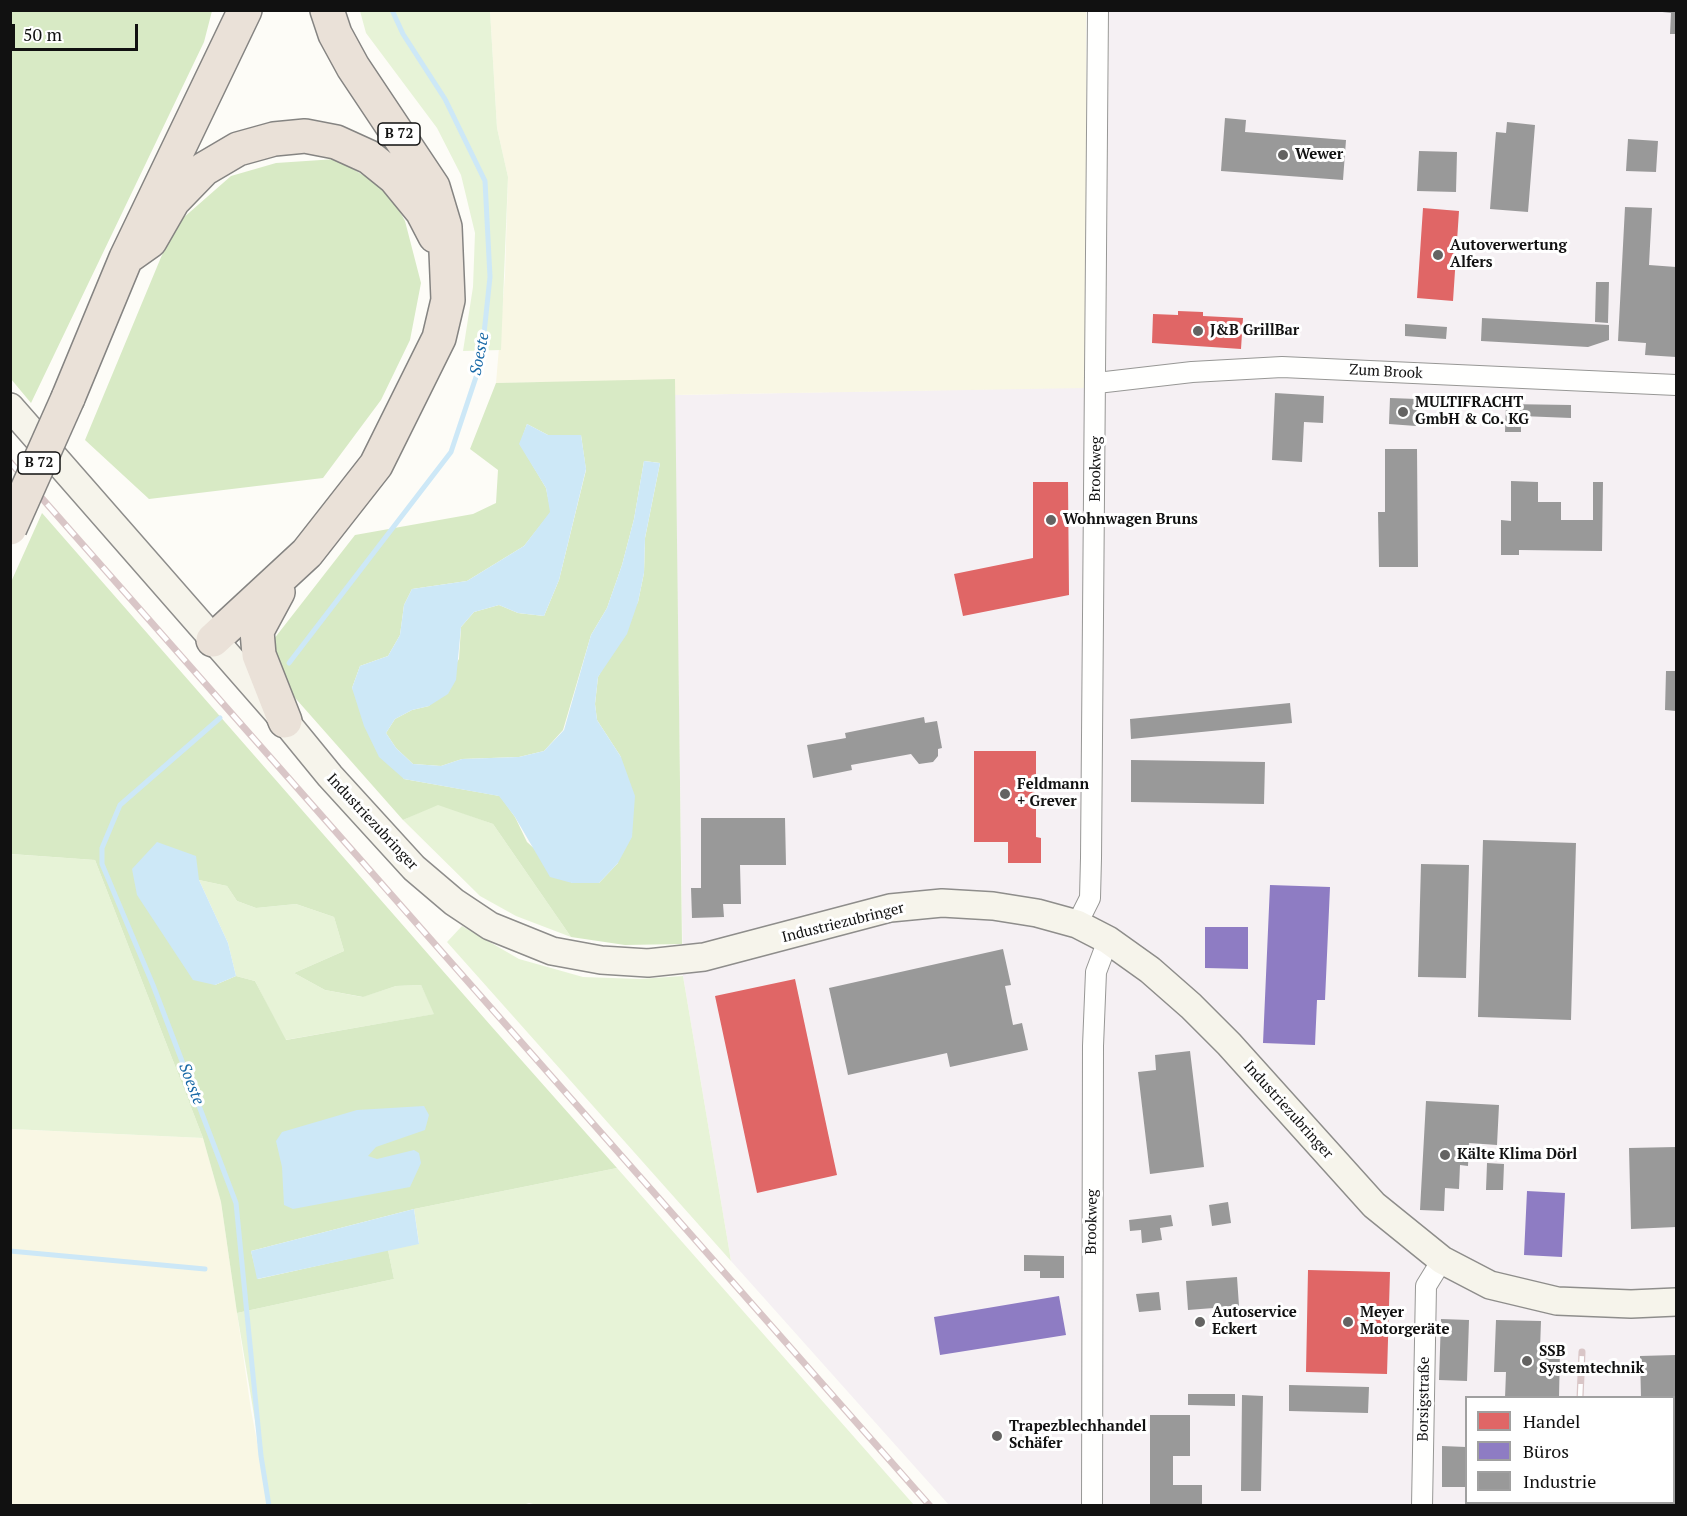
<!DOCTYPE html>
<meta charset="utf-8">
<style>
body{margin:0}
#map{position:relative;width:1687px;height:1516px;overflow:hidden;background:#fdfcf7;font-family:"PT Serif",serif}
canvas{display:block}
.frame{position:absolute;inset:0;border:12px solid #111;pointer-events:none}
.legend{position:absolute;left:1465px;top:1396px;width:210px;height:108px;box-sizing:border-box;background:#fff;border:2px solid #a0a0a0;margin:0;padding:8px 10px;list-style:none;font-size:18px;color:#111}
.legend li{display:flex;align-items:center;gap:12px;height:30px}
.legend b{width:30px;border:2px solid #a0a0a0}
.scale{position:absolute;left:12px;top:24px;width:126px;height:27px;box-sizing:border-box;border:3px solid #111;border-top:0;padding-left:8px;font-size:18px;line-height:21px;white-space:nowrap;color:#111;-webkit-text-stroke:4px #fff;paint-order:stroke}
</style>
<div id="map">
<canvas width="1687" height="1516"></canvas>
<div class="frame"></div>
<ul class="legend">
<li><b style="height:16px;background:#e06666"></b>Handel</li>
<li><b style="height:16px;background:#8e7cc3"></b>Büros</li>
<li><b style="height:16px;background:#999"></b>Industrie</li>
</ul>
<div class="scale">50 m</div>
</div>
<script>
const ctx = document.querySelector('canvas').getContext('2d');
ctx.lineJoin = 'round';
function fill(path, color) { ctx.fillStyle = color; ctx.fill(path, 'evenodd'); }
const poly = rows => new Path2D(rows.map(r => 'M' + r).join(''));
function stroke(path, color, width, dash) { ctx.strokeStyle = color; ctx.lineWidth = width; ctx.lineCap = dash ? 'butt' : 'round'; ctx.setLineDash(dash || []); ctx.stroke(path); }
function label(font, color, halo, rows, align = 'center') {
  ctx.font = font + ' "PT Serif",serif'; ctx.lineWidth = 6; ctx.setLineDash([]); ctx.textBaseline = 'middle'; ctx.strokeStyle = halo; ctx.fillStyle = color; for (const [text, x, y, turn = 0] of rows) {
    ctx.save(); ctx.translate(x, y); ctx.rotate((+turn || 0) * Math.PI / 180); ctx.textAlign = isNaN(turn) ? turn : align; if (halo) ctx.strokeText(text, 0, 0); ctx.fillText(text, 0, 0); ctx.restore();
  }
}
fill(poly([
 [1109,11,1676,11,1676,1505,949,1505,731,1261,683,976,674,395,1106,387],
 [1466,1398,1674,1398,1674,1502,1466,1502]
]), '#f5f0f3');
fill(poly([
 [490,11,1086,11,1086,388,674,395,675,380,496,383,505,276,508,177,497,128],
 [10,1129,203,1138,221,1202,251,1410,269,1505,11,1505]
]), '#f9f7e4');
fill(poly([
 [360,11,490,11,497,128,508,177,501,350,463,351,473,287,475,233,461,175,437,128,366,33],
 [438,804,493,824,571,937,516,916,480,896,403,820],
 [10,854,95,860,203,1138,11,1129],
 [199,880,227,886,237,901,256,908,296,904,334,917,344,951,294,973,325,990,362,997,396,986,421,985,435,1014,285,1040,255,981,236,976,228,943],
 [462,926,519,959,583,977,640,979,683,976,731,1261,447,942],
 [617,1168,914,1505,541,1506,529,1503,520,1506,269,1505,237,1313,394,1279,388,1250,419,1243,414,1209]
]), '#e7f3d7');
fill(poly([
 [10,11,212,11,204,42,31,403,11,379],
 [336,159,388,190,405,221,421,283,410,340,381,400,323,478,149,499,85,440,174,226,231,176,276,163],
 [675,379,682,944,625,945,571,937,493,824,438,805,403,820,289,691,270,644,355,535,473,514,496,503,498,470,470,449,496,383],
 [527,424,548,435,581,435,586,470,559,580,544,616,518,613,499,605,474,612,461,627,459,659,429,706,412,710,395,719,386,733,396,748,413,764,441,766,462,759,519,757,544,751,563,730,591,635,607,608,622,565,634,519,644,461,660,463,645,538,644,573,638,602,598,677,595,704,597,720,621,757,618,863,599,883,572,883,527,842,515,817,500,796,404,779,352,688,360,666,388,656,400,635,404,605,412,589,467,581,524,546,551,512,546,488,520,444],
 [42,513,492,1027,617,1168,414,1209,251,1251,258,1279,388,1250,394,1279,237,1313,221,1202,203,1138,95,860,11,854,11,582],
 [199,880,227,886,237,901,256,908,296,904,334,917,344,951,294,973,325,990,363,997,396,986,421,985,434,1014,286,1040,255,981,236,976,215,985]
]), '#d8eac5');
fill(poly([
 [527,424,548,435,581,435,586,469,559,580,544,616,518,613,499,605,474,612,461,627,456,680,448,694,429,706,412,710,395,719,386,733,396,748,413,764,441,766,462,759,519,757,544,751,564,730,591,635,607,608,622,565,634,519,644,461,660,463,645,538,644,573,638,602,627,634,598,677,595,704,597,720,621,757,635,796,632,837,618,863,599,883,572,883,550,877,515,817,499,796,404,779,379,757,364,726,352,688,360,666,388,656,400,635,404,605,412,589,467,581,524,546,550,512,546,488,519,444],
 [157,842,196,856,199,880,228,943,236,976,215,985,193,980,137,895,132,869],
 [424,1106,429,1115,425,1130,376,1147,368,1156,377,1159,414,1150,419,1153,421,1163,410,1187,293,1209,284,1205,282,1167,276,1141,282,1132,357,1110],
 [414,1209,419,1244,257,1279,251,1251]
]), '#cde8f7');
fill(poly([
 [1423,208,1459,211,1453,301,1417,298],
 [1178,311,1203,312,1203,316,1243,318,1241,349,1152,343,1153,314,1178,315],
 [1033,482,1068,482,1069,595,963,616,954,574,1033,558],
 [974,751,1036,751,1036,837,1041,838,1041,863,1008,863,1008,842,974,842],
 [795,979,837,1175,757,1193,715,996],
 [1308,1270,1390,1272,1387,1374,1306,1372]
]), '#e06666');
fill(poly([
 [1270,885,1330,887,1325,1000,1317,1000,1315,1045,1263,1043],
 [1205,927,1248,927,1248,969,1205,968],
 [1527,1191,1565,1193,1562,1257,1524,1255],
 [1059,1296,1066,1335,940,1355,934,1317]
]), '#8e7cc3');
fill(poly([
 [1645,10,1676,10,1676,34,1670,34,1671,13],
 [1225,118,1246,120,1245,132,1346,140,1343,180,1221,171],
 [1507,122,1535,125,1528,212,1490,209,1496,132,1506,133],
 [1628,139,1658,141,1656,172,1626,171],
 [1419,151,1457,152,1456,192,1417,191],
 [1625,207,1652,208,1649,265,1676,267,1676,357,1645,355,1646,343,1618,341],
 [1596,282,1609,282,1608,323,1595,322],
 [1482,318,1609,325,1609,340,1588,347,1481,341],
 [1405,324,1447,327,1446,339,1405,336],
 [1275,393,1324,396,1323,423,1304,422,1302,462,1272,460],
 [1390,398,1417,399,1416,426,1389,424],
 [1506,404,1571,405,1571,418,1521,416,1521,432,1505,432],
 [1385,449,1417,449,1418,567,1379,567,1378,512,1385,512],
 [1511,481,1538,482,1538,502,1561,502,1561,520,1593,520,1593,482,1603,482,1602,551,1519,550,1519,555,1501,555,1501,520,1511,521],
 [1666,671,1676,671,1676,711,1665,710],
 [1290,703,1292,723,1131,739,1130,719],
 [924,717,925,723,937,721,942,748,938,749,938,756,933,762,919,764,911,754,851,765,852,770,813,778,807,745,846,738,845,733],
 [1131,760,1265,762,1264,804,1131,802],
 [701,818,785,818,786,865,740,865,741,904,723,904,724,917,692,918,691,888,701,888],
 [1483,840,1576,843,1571,1020,1478,1017],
 [1421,864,1469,865,1466,978,1418,977],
 [1003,949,1011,985,1005,986,1013,1025,1022,1023,1028,1050,950,1067,947,1053,848,1075,829,988],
 [1190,1051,1204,1167,1150,1174,1138,1072,1156,1070,1155,1055],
 [1426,1101,1499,1105,1497,1145,1469,1143,1468,1166,1460,1165,1459,1189,1445,1188,1444,1211,1420,1210],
 [1676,1147,1676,1227,1631,1229,1629,1148],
 [1487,1163,1504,1164,1503,1190,1486,1190],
 [1228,1202,1231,1223,1212,1226,1209,1205],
 [1171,1215,1173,1226,1160,1228,1162,1240,1142,1243,1141,1230,1130,1231,1129,1220],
 [1024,1255,1064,1256,1064,1278,1040,1278,1040,1271,1024,1271],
 [1237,1277,1239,1306,1188,1310,1186,1281],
 [1159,1292,1161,1310,1139,1312,1136,1294],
 [1441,1319,1469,1320,1467,1381,1439,1380],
 [1496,1320,1541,1321,1540,1349,1560,1350,1559,1398,1505,1398,1506,1372,1494,1372],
 [1676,1355,1676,1409,1674,1409,1674,1398,1641,1398,1640,1356],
 [1289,1385,1369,1387,1368,1413,1289,1411],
 [1188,1394,1235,1394,1235,1406,1188,1405],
 [1242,1395,1263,1396,1261,1491,1241,1491],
 [1150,1415,1190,1415,1190,1456,1173,1456,1173,1485,1202,1485,1202,1506,1150,1506],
 [1442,1446,1466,1447,1466,1487,1442,1487]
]), '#999');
stroke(poly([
 [289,663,451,452,481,362,490,277,485,181,445,99,403,34,392,10],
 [220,718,120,805,102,848,102,864,153,985,236,1203,261,1456,269,1506],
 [10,1251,205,1269]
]), '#cde8f7', 5);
const street = poly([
 [1097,383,1192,372,1282,367,1676,385],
 [1077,924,1090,898,1091,858,1098,10],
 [1092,1506,1093,1046,1096,972,1108,940],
 [1422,1506,1426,1286,1442,1260]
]);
const secondary = poly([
 [10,407,285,721,330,776,414,868,454,902,490,926,552,951,601,960,648,963,704,957,890,908,942,903,993,906,1037,913,1077,924,1108,940,1150,970,1191,1006,1229,1044,1374,1205,1442,1260,1490,1285,1557,1301,1631,1304,1676,1302]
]);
const highway = poly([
 [126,258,150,241,173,201,204,169,238,149,274,139,305,136,336,142,369,157,395,178,422,211,435,236],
 [68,398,126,258,245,10],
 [278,592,257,631,259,655,285,721],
 [213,640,307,553,376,465,439,338,448,300,445,227,433,187,353,67,335,34,327,10]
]);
stroke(street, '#979795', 22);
stroke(secondary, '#8e8d8b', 30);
stroke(highway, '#858482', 36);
stroke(street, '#fffffe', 20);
stroke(secondary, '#f6f4eb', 27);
stroke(highway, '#eae1d8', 33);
const rail = poly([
 [10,462,930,1506],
 [1580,1398,1582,1352],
 [1577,1506,1577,1502]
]);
stroke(rail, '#d9c6c7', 7);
stroke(rail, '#fff', 4.5, [14]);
const highwayBridge = poly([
 [10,528,68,398]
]);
stroke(highwayBridge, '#858482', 36, []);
stroke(highwayBridge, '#eae1d8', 33);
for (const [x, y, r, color] of [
 [1283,155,6,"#646362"],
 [1438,255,6,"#646362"],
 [1198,331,6,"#646362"],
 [1403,412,6,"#646362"],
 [1051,520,6,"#646362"],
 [1005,794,6,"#646362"],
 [1445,1155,6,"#646362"],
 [1200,1322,6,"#646362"],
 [1348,1322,6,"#646362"],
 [1527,1361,6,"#646362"],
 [997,1436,6,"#646362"]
]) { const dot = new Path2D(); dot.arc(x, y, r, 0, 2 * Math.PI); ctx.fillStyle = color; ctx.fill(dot); stroke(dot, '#fff', 2); }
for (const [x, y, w] of [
 [399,134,42],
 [39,463,42]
]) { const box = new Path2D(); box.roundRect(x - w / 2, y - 11, w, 22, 4.5); ctx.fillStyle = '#fff'; ctx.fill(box); stroke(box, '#111', 1.5); }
label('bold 14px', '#111', null, [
 ["B 72",399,134],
 ["B 72",39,463]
]);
label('bold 15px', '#111', '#fff', [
 ["Wewer",1295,155],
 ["Autoverwertung",1450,246],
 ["Alfers",1450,263],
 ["J&B GrillBar",1210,331],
 ["MULTIFRACHT",1415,403],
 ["GmbH & Co. KG",1415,420],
 ["Wohnwagen Bruns",1063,520],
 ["Feldmann",1017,785],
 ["+ Grever",1017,802],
 ["Kälte Klima Dörl",1457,1155],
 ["Autoservice",1212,1313],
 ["Eckert",1212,1330],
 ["Meyer",1360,1313],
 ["Motorgeräte",1360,1330],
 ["SSB",1539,1352],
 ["Systemtechnik",1539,1369],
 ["Trapezblechhandel",1009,1427],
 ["Schäfer",1009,1444]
], 'left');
label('15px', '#111', '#fff', [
 ["Zum Brook",1386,372,3],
 ["Brookweg",1096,469,-89],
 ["Industriezubringer",372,822,47],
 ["Industriezubringer",843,923,-14],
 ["Industriezubringer",1288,1110,48],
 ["Brookweg",1092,1222,-89],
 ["Borsigstraße",1424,1399,-89]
]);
label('italic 16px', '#1768a6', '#fff', [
 ["Soeste",480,354,-79],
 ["Soeste",191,1084,69]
]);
</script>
